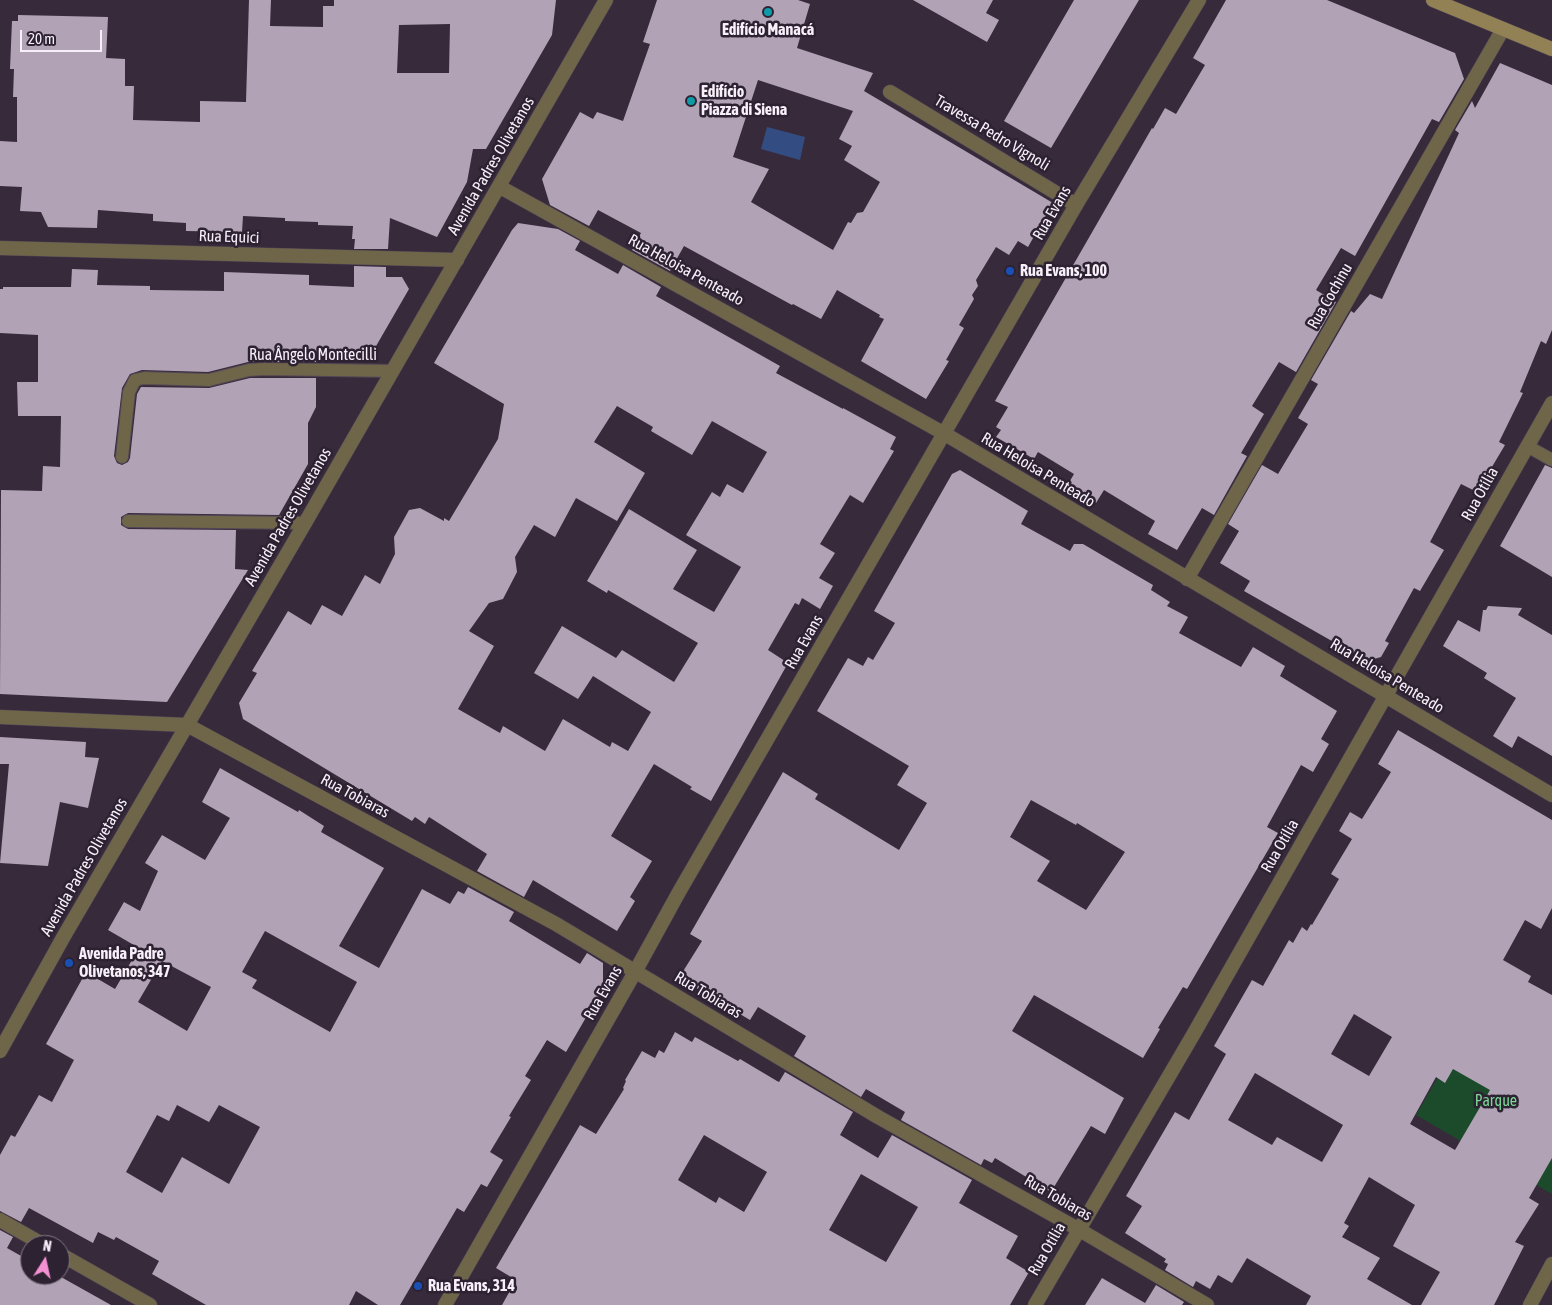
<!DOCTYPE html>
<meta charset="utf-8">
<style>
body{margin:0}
#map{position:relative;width:1552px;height:1305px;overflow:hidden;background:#372b3b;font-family:"Asap Condensed",sans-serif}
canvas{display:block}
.north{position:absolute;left:20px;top:1235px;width:50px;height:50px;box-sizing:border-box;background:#2d2231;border:1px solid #7e7481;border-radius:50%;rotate:10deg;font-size:14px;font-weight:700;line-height:20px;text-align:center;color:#f7effa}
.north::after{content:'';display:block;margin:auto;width:18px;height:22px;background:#f491d3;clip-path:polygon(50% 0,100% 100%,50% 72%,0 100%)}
.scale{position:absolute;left:20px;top:30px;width:82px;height:22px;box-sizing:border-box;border:2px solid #f7effa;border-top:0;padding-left:6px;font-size:15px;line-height:18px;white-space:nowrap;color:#f7effa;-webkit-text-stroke:4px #2d2231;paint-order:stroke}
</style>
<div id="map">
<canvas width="1552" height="1305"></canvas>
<div class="north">N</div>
<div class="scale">20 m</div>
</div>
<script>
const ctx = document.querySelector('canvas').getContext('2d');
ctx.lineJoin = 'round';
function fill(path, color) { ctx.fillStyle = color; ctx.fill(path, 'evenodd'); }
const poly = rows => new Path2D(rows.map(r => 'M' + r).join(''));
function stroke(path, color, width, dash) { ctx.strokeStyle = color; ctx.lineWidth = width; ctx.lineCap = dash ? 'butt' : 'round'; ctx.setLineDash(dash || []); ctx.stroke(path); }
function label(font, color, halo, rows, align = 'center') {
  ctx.font = font + ' "Asap Condensed",sans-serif'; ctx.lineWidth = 5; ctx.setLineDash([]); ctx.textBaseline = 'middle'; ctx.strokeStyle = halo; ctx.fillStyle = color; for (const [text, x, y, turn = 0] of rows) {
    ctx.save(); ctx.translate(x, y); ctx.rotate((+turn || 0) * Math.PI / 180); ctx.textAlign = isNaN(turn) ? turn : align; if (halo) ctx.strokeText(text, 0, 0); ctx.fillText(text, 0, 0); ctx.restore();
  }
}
fill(poly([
 [1467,1027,1552,1073,1552,1194,1416,1115]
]), '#1c4b2c');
fill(poly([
 [767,127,805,137,800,160,761,149]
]), '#334d83');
fill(poly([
 [249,0,271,0,270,26,323,27,323,6,334,6,334,0,556,0,552,35,486,149,473,149,467,182,437,237,390,218,388,249,354,249,355,239,352,239,353,226,318,225,318,222,285,221,285,218,243,216,242,232,186,231,186,223,153,221,153,214,98,210,97,228,48,227,41,212,20,211,22,187,0,186,0,141,17,142,17,97,13,97,14,69,10,69,12,21,18,21,18,15,108,17,106,58,125,59,125,86,134,86,133,120,200,122,200,101,246,102],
 [450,24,449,73,397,73,399,25],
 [657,0,798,0,810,4,797,48,873,73,864,91,1053,203,1028,247,1018,241,1009,255,996,247,976,280,978,286,972,295,974,299,959,325,964,328,946,360,949,361,926,399,861,361,884,319,879,317,880,315,837,290,821,319,793,304,792,305,684,246,670,271,632,250,641,233,598,210,589,226,550,205,542,179,580,112,593,119,597,112,623,121,650,44,643,42],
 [758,80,853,111,839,139,852,146,844,160,880,182,863,212,857,213,851,223,848,222,833,250,751,202,769,169,733,157],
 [913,0,993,0,986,13,999,20,987,42],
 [1074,0,1139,0,1051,148,1004,121],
 [1226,0,1327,0,1455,53,1464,79,1439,122,1432,119,1355,256,1341,248,1316,290,1336,302,1296,372,1279,362,1252,406,1264,414,1241,453,1247,456,1214,515,1202,508,1177,550,1148,534,1155,521,1104,490,1096,503,1067,486,1074,474,1038,452,1034,459,996,437,1001,430,996,427,1008,407,995,401,1152,128,1153,129,1165,108,1176,114,1205,65,1193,58],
 [1500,63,1552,85,1552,330,1546,344,1541,341,1520,392,1523,393,1499,442,1505,445,1477,492,1461,484,1430,542,1444,550,1420,591,1414,588,1385,641,1389,643,1381,657,1367,661,1244,591,1250,581,1220,563,1239,531,1228,524,1262,465,1278,474,1308,424,1298,418,1318,384,1311,380,1351,311,1354,313,1370,294,1382,299,1459,133,1455,130,1472,101,1475,108],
 [518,223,558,229,580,241,575,250,618,274,623,265,661,287,656,296,780,366,776,373,843,409,843,408,896,437,890,449,894,451,863,503,850,495,820,544,835,553,819,578,833,586,820,609,802,598,799,605,795,603,768,650,788,663,711,801,690,789,692,787,654,764,611,836,652,861,630,897,635,901,617,931,533,880,524,897,477,871,487,854,429,817,425,824,415,817,412,821,243,719,239,703,257,673,252,671,288,611,311,625,322,605,342,616,365,575,380,584,395,554,394,537,409,510,420,508,444,521,444,518,449,521,498,439,504,404,434,363,512,230],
 [617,406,653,427,651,431,692,455,712,421,767,452,743,493,727,484,720,497,712,492,686,535,741,567,714,612,673,589,697,550,629,509,587,581,607,593,608,590,698,643,674,682,622,650,616,658,562,626,534,673,578,699,593,676,651,712,628,751,612,742,610,747,563,719,545,751,503,726,500,733,458,709,494,646,469,631,489,603,503,599,517,572,515,557,534,525,555,537,576,498,617,521,645,473,594,442],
 [354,266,386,267,386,277,402,277,409,289,368,360,316,358,316,362,248,362,208,372,142,370,130,374,122,388,114,456,117,463,122,465,128,462,130,458,137,394,141,387,209,388,250,378,316,378,316,407,308,423,308,464,279,515,128,513,121,517,121,525,128,529,236,530,235,569,248,570,167,702,0,694,1,490,42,491,43,466,60,467,61,416,18,416,17,382,38,382,38,335,0,333,0,289,3,289,3,287,71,287,72,269,98,270,97,285,150,286,150,290,224,291,224,272,309,275,309,285,354,287],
 [1545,465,1552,468,1552,577,1500,546],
 [960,470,1028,511,1021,524,1070,551,1074,544,1083,544,1153,585,1151,590,1170,602,1167,606,1188,617,1179,633,1241,667,1253,647,1285,666,1280,676,1337,711,1321,739,1329,744,1313,772,1301,765,1267,827,1278,833,1187,989,1183,987,1158,1028,1160,1029,1143,1058,1034,995,1012,1031,1124,1098,1105,1134,1091,1126,1051,1192,995,1158,992,1163,984,1159,981,1165,901,1120,905,1112,866,1089,861,1097,794,1056,806,1036,758,1007,750,1020,683,980,686,976,682,973,702,941,690,934,783,772,818,794,815,799,899,850,927,803,897,785,909,766,817,711,848,658,863,666,868,657,873,660,895,623,874,611,952,474],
 [1031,800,1076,825,1077,823,1125,852,1086,910,1037,881,1050,861,1010,837],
 [1488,606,1522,608,1518,615,1552,635,1552,756,1518,736,1512,748,1493,736,1516,698,1484,678,1487,673,1443,646,1458,620,1480,632,1483,610,1486,610],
 [1398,730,1552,820,1552,908,1541,929,1525,920,1503,960,1531,976,1528,982,1552,995,1552,1158,1529,1198,1539,1204,1515,1242,1524,1246,1494,1305,1421,1305,1440,1272,1393,1246,1415,1205,1369,1177,1344,1223,1349,1226,1342,1237,1380,1258,1367,1279,1412,1305,1306,1305,1311,1296,1247,1258,1232,1283,1218,1275,1210,1289,1196,1281,1193,1287,1165,1270,1168,1264,1164,1262,1166,1259,1125,1233,1142,1206,1126,1196,1175,1112,1189,1120,1226,1054,1214,1046,1252,980,1263,986,1289,940,1293,943,1302,927,1307,931,1311,924,1312,925,1339,879,1331,874,1352,839,1339,831,1350,812,1362,819,1391,772,1378,764],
 [1354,1014,1392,1037,1369,1076,1331,1054],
 [1453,1069,1490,1090,1455,1150,1410,1124,1436,1077,1445,1083],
 [1255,1073,1343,1125,1322,1162,1277,1137,1272,1145,1228,1120],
 [0,737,86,742,85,757,99,758,88,808,60,802,48,866,0,863,9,764,0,764],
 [220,768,298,812,299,810,324,826,321,832,384,868,339,946,379,968,422,889,450,904,458,891,464,894,468,887,514,912,509,921,580,964,587,953,603,963,603,988,566,1052,547,1040,525,1076,531,1080,509,1116,511,1117,490,1152,503,1160,487,1187,481,1184,464,1212,457,1208,400,1305,378,1305,356,1291,349,1305,206,1305,152,1274,159,1261,116,1237,114,1240,98,1232,93,1243,29,1208,21,1222,0,1211,0,1155,11,1135,15,1137,39,1095,52,1102,74,1060,46,1044,86,972,115,989,139,948,108,930,124,902,140,911,158,871,145,863,162,835,205,860,230,818,202,802],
 [265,931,357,982,330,1032,252,988,257,980,242,972],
 [162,961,211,987,187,1031,138,1002],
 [177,1105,209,1122,219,1105,260,1127,229,1184,182,1157,162,1193,126,1172,157,1115,169,1121],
 [675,1032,692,1042,695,1037,738,1061,740,1059,777,1081,779,1082,785,1072,853,1112,840,1135,878,1158,892,1135,972,1180,959,1203,1018,1236,1006,1258,1029,1272,1010,1305,502,1305,516,1280,496,1268,580,1125,596,1134,624,1089,623,1088,626,1081,625,1080,642,1051,655,1058,659,1050,664,1053],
 [704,1135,767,1172,744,1212,719,1197,716,1203,678,1180],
 [861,1174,918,1207,886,1262,829,1230],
 [0,1230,13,1237,7,1248,30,1261,30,1275,55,1275,60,1278,61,1277,111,1305,0,1305],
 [1102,1278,1145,1303,1156,1285,1184,1302,1182,1305,1085,1305]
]), '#b1a2b6');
const service = poly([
 [1527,446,1552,460],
 [122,457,129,392,135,380,144,378,209,380,249,370,263,369,393,371],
 [128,521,305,523]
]);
const minor = poly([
 [890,92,1076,205],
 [500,187,945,434,1552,795],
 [0,248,457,260],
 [1187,579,1503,29],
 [0,717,187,725,556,924,878,1117,1078,1229,1207,1305],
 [0,1220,44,1245],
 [60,1254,150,1305],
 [1035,1305,1193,1035,1552,403],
 [1530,1305,1552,1264]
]);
const tertiary = poly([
 [0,1051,64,936,305,523,606,0],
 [445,1305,635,972,679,892,1076,205,1199,0]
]);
const secondary = poly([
 [1433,0,1552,49]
]);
stroke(service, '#524656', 14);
stroke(minor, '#524656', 15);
stroke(tertiary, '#524656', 15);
stroke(secondary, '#524656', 15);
stroke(service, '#6f6549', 12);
stroke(minor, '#6f6549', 14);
stroke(tertiary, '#6f6549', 14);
stroke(secondary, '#928154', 14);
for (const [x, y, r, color] of [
 [768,12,5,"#0f9aa8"],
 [691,101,5,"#0f9aa8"],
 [1010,271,5,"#1a4fb4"],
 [69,963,5,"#1a4fb4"],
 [418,1286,5,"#1a4fb4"]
]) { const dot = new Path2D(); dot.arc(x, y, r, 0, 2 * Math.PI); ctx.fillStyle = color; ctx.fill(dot); stroke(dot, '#2d2231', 2); }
label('bold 16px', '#f7effa', '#2d2231', [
 ["Edifício Manacá",768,30,"center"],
 ["Edifício",701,92],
 ["Piazza di Siena",701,110],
 ["Rua Evans, 100",1020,271],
 ["Avenida Padre",79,954],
 ["Olivetanos, 347",79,972],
 ["Rua Evans, 314",428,1286]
], 'left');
label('16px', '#f7effa', '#2d2231', [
 ["Travessa Pedro Vignoli",992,133,31],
 ["Avenida Padres Olivetanos",491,166,-60],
 ["Rua Evans",1052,213,-60],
 ["Rua Equici",229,237,2],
 ["Rua Heloisa Penteado",686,270,29],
 ["Rua Cochinu",1330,296,-60],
 ["Rua Ângelo Montecilli",313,355],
 ["Rua Heloisa Penteado",1038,470,31],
 ["Rua Otília",1480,494,-61],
 ["Avenida Padres Olivetanos",288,517,-60],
 ["Rua Evans",804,642,-60],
 ["Rua Heloisa Penteado",1387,676,31],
 ["Rua Tobiaras",355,796,28],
 ["Rua Otília",1280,846,-60],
 ["Avenida Padres Olivetanos",84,867,-60],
 ["Rua Evans",603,993,-60],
 ["Rua Tobiaras",708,995,31],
 ["Rua Tobiaras",1058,1198,30],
 ["Rua Otília",1047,1249,-60]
]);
label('16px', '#7cd695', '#2d2231', [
 ["Parque",1496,1101]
]);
</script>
